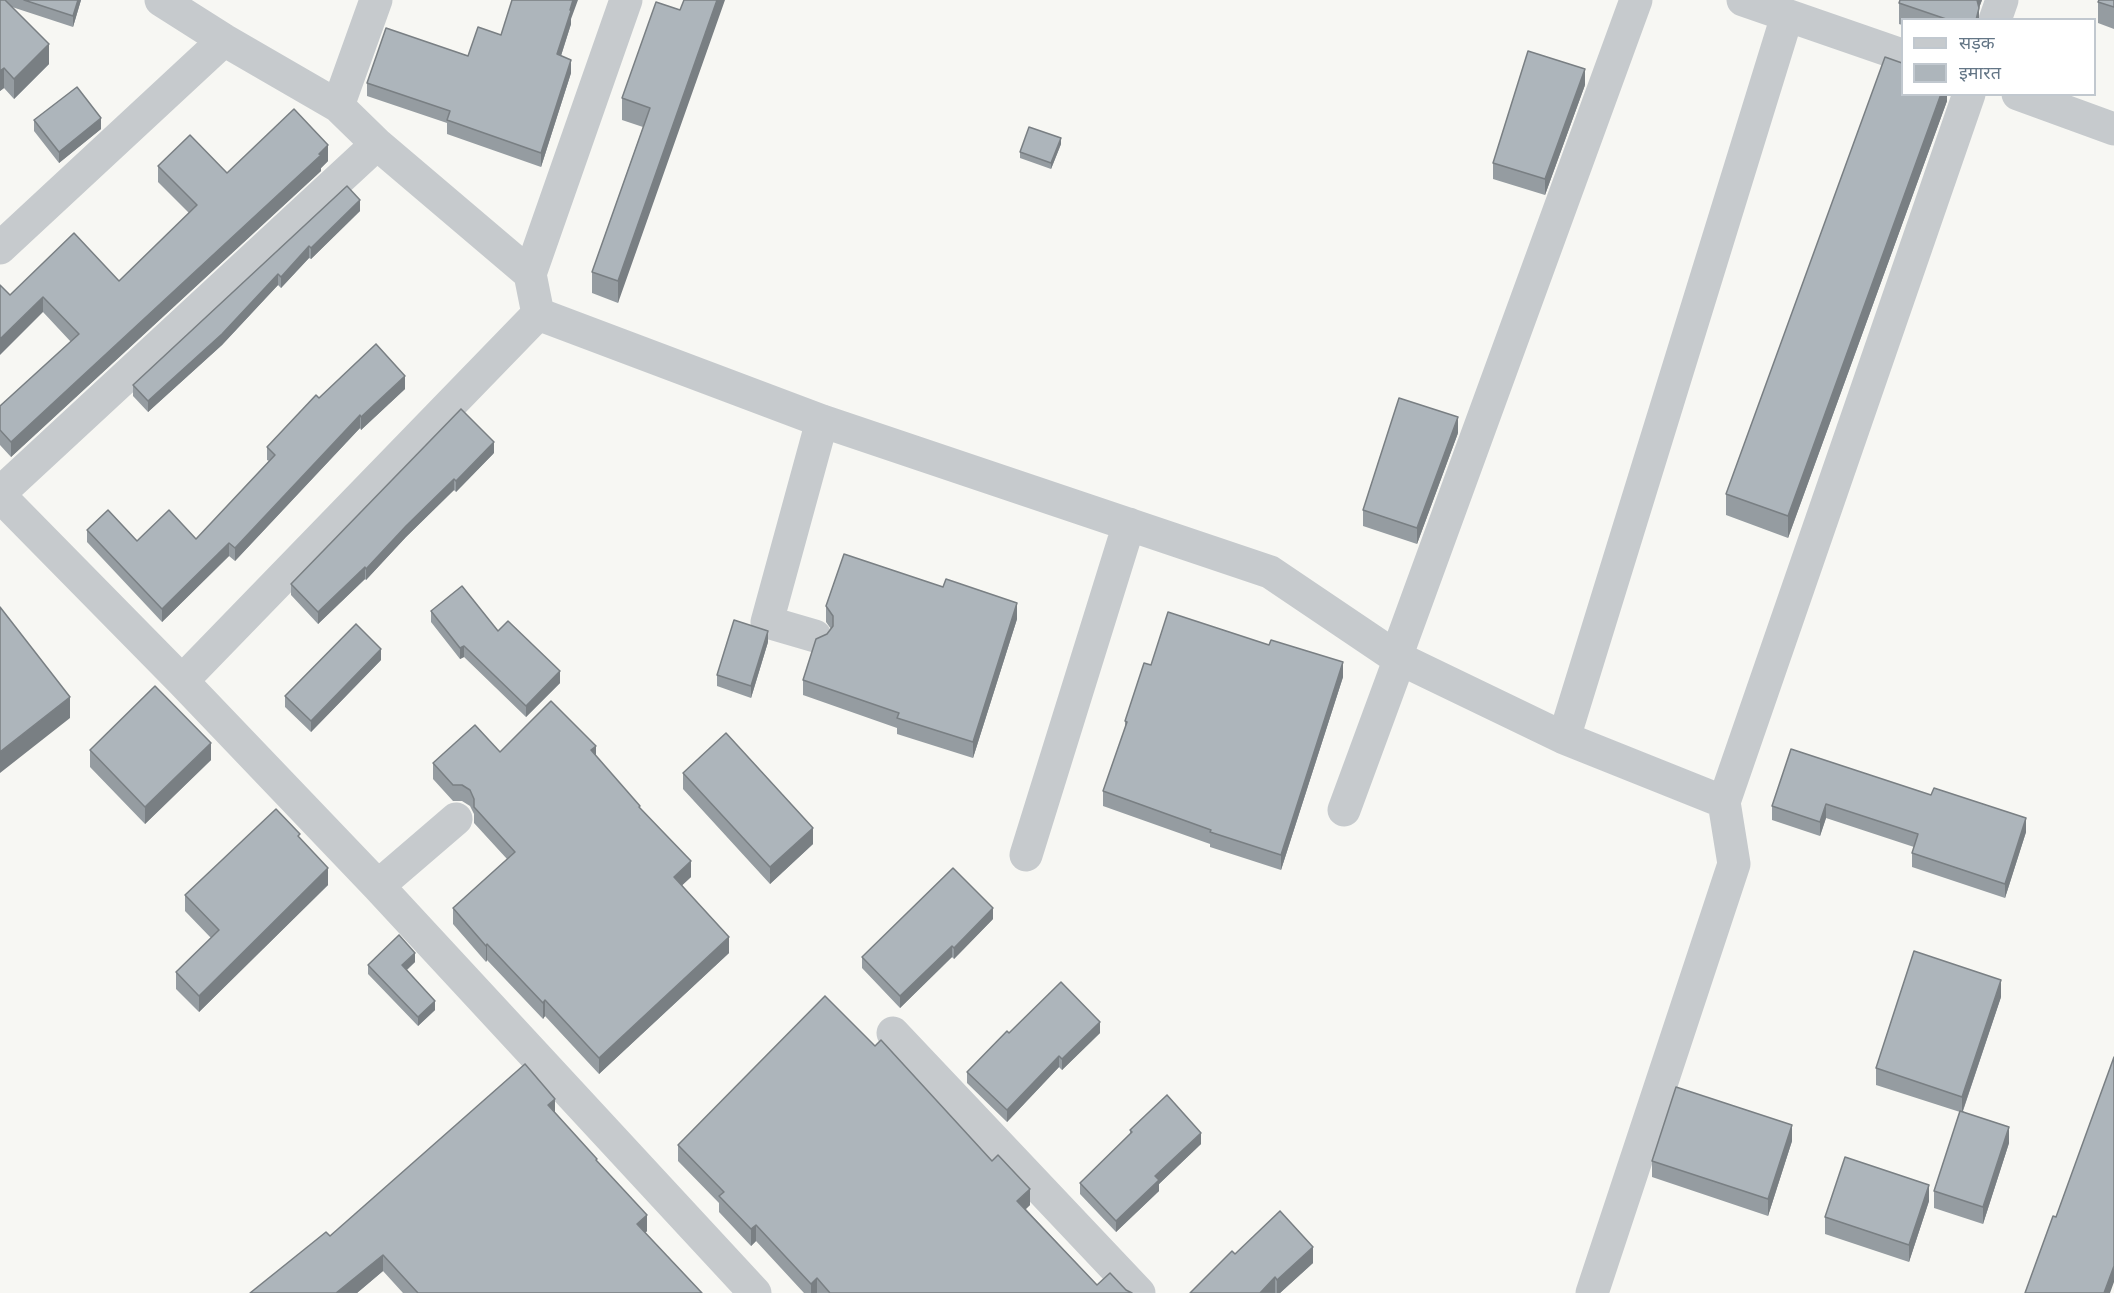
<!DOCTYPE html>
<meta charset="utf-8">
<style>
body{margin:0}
#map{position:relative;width:2114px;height:1293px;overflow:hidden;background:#f7f7f3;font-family:"DM Sans","Noto Sans Devanagari",sans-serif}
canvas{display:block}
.legend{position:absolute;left:1901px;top:18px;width:195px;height:78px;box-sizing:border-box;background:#fff;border:2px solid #c1c8cf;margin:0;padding:8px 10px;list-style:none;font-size:18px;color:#647686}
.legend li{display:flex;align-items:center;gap:12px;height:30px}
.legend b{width:30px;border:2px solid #c1c8cf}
</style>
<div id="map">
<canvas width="2114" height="1293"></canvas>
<ul class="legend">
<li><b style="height:8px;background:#c6cacd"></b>सड़क</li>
<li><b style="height:16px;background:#adb5bb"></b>इमारत</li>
</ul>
</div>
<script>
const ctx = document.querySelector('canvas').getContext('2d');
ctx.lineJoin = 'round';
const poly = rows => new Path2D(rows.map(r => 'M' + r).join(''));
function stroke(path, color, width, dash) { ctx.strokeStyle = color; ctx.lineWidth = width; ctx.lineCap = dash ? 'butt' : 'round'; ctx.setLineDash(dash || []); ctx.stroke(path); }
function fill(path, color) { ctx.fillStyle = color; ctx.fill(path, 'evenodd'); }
stroke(poly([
 [161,0,224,40,338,106,377,144,530,274,538,314,822,421,1270,572,1396,657,1564,738,1724,802],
 [1743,0,1902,55],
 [1995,20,2002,0],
 [2018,94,2114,129],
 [338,106,376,0],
 [0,248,224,40],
 [530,274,626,0],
 [0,493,377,144],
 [0,496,182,681,378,886,755,1293],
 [815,636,767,622,822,421],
 [1396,657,1636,0],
 [182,681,538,314],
 [1564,738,1787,16],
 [1344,810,1400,658],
 [1026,855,1129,524],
 [378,886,456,819],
 [893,1033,1139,1293],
 [1592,1293,1734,864,1724,802,1969,94]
]), '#c6cacd', 33);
fill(poly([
 [0,0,81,0,73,27,12,7,49,64,14,99,4,88,0,91],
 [1900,0,1982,0,1979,8,1979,20,1902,20,1902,25,1899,24,1899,3],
 [2114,0,2114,29,2098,23,2098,2],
 [680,10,618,303,592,293,592,272,643,127,622,120,622,98],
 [571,19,571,24,561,56,571,73,541,167,447,134,447,123,367,96,367,83,468,56,501,35],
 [1585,85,1545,195,1493,179,1493,163],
 [1947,94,1947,101,1788,538,1726,515,1726,494],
 [34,120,101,129,59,163,34,131],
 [1061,144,1051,169,1020,158,1020,152],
 [328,161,321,168,321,171,11,457,0,445,0,406,71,342,43,312,10,295,119,281,189,213,158,182,158,166,227,173],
 [347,186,360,211,311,259,309,258,281,288,278,285,222,345,148,412,133,396,133,385],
 [405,389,361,430,360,428,235,561,229,556,162,622,87,542,87,530,137,541,196,539,269,461,267,460,267,447,319,398],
 [1458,433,1417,544,1363,526,1363,510],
 [494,453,456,492,454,490,406,537,366,580,365,579,318,624,291,595,291,584],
 [826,606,1017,619,973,758,897,734,897,728,803,695,803,680,831,629,826,622],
 [431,611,498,631,560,683,526,717,464,657,460,659,431,622],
 [768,642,751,698,717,686,717,675],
 [381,660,311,732,285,707,285,696],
 [1151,665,1343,677,1281,870,1210,847,1210,844,1103,806,1103,791,1125,728,1125,721],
 [1791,749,2026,832,2005,898,1912,867,1912,853,1914,847,1826,818,1820,836,1772,820,1772,806],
 [90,750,211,760,145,824,90,767],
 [500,752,596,756,640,809,691,877,682,885,729,953,599,1074,545,1016,543,1019,487,960,486,962,453,924,453,908,507,859,474,823,474,814,470,806,462,801,453,801,433,779,433,763],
 [683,773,813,844,770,884,683,789],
 [300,839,328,885,199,1012,176,989,176,972,211,938,185,911,185,895],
 [993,919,954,959,952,957,900,1008,862,968,862,957],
 [415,962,407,970,435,1010,418,1026,368,974,368,965],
 [2001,997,1963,1111,2009,1143,1983,1224,1934,1208,1934,1191,1960,1112,1876,1085,1876,1068],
 [1009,1033,1100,1033,1062,1070,1059,1067,1007,1122,967,1083,967,1072],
 [555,1113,597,1162,647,1231,645,1233,702,1293,403,1293,383,1271,357,1293,250,1293,330,1236],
 [1130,1130,1201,1144,1159,1184,1159,1191,1116,1232,1080,1194,1080,1183,1130,1134],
 [1792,1141,1768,1216,1652,1177,1652,1161],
 [678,1145,1030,1205,1026,1209,1097,1285,1126,1290,1132,1293,804,1293,756,1241,751,1246,719,1212,719,1203,678,1161],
 [1929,1201,1909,1262,1825,1234,1825,1217],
 [1235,1254,1313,1263,1280,1293,1190,1293]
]), '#959ca1');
fill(poly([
 [78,0,81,0,73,27,73,16],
 [573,0,578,0,571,19,571,24,557,68,557,54],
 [717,0,725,0,618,303,618,281],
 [1977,0,1982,0,1979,8,1979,20,1976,20],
 [49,44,49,64,14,99,14,79],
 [571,60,571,73,541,167,541,153],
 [4,68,4,88,0,91,0,71],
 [1585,69,1585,85,1545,195,1545,179],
 [1941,94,1947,94,1947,101,1788,538,1788,516],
 [101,118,101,129,59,163,59,152],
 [1061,138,1061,144,1051,169,1051,163],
 [328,145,328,161,321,168,321,171,11,457,11,442],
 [360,200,360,211,311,259,311,248],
 [309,246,309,258,281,288,281,277],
 [278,274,278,285,222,345,148,412,148,401],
 [43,297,43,312,0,355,0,339],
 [405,376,405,389,361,430,361,417],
 [360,415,360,428,235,561,235,548],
 [1458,417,1458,433,1417,544,1417,528],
 [494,442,494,453,456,492,456,481],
 [454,479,454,490,406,537,366,580,366,569,406,526],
 [229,543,229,556,162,622,162,609],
 [365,567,365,579,318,624,318,612],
 [1017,603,1017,619,973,758,973,742],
 [768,631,768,642,751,698,751,686],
 [464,646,464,657,460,659,460,648],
 [381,649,381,660,311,732,311,721],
 [1343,662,1343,677,1281,870,1281,855],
 [560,671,560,683,526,717,526,706],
 [70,697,70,718,0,773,0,752],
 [211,743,211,760,145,824,145,807],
 [596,746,596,762,591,750],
 [1826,804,1826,818,1820,836,1820,822],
 [2026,818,2026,832,2005,898,2005,884],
 [813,828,813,844,770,884,770,867],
 [691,861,691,877,674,893,674,877],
 [328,868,328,885,199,1012,199,996],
 [993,908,993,919,954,959,954,948],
 [729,937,729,953,599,1074,599,1058],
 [487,944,487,960,486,962,486,946],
 [952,946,952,957,900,1008,900,996],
 [415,953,415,962,402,974,402,965],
 [2001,980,2001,997,1962,1113,1962,1097],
 [545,1000,545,1016,543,1019,543,1003],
 [435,1001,435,1010,418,1026,418,1017],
 [1100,1022,1100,1033,1062,1070,1062,1059],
 [1059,1056,1059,1067,1007,1122,1007,1110],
 [555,1099,555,1115,548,1105],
 [1792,1125,1792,1141,1768,1216,1768,1199],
 [2009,1127,2009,1143,1983,1224,1983,1207],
 [1201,1133,1201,1144,1159,1184,1159,1191,1116,1232,1116,1221,1155,1176],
 [1929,1185,1929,1201,1909,1262,1909,1245],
 [1030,1189,1030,1205,1017,1217,1017,1201],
 [647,1215,647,1231,637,1241,637,1224],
 [756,1225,756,1241,751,1246,751,1229],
 [1313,1247,1313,1263,1280,1293,1277,1293,1277,1280],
 [383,1255,383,1271,357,1293,336,1293],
 [2114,1266,2114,1282,2110,1293,2104,1293],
 [1275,1277,1275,1293,1260,1293],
 [817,1278,817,1293,811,1293,811,1284]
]), '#797f83');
const building = poly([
 [0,0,5,0,49,44,14,79,4,68,0,71,0,0],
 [24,0,78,0,73,16,24,0],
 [512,0,573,0,570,10,571,11,557,54,571,60,541,153,447,120,450,111,367,83,386,28,468,56,478,27,501,35,512,0],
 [684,0,717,0,618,281,592,272,650,108,622,98,656,2,680,10,684,0],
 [1900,0,1977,0,1979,8,1976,20,1949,20,1899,3,1900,0],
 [2099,0,2114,0,2114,7,2098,2,2099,0],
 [1528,51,1585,69,1545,179,1493,163,1528,51],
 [1885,57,1902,63,1902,94,1941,94,1788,516,1726,494,1885,57],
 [77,87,101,118,59,152,34,120,77,87],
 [294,109,328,145,319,154,321,155,11,442,0,430,0,406,79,334,43,297,0,339,0,285,10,295,74,233,119,281,197,205,158,166,190,135,227,173,294,109],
 [1029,127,1061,138,1051,163,1020,152,1029,127],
 [347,186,360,200,311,248,309,246,281,277,278,274,222,334,148,401,133,385,347,186],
 [376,344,405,376,361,417,360,415,235,548,229,543,162,609,87,530,108,510,137,541,169,510,196,539,275,455,267,447,316,395,319,398,376,344],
 [1399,398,1458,417,1417,528,1363,510,1399,398],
 [461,409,494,442,456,481,454,479,406,526,366,569,365,567,318,612,291,584,461,409],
 [844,554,943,587,946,579,1017,603,973,742,897,718,899,713,803,680,816,639,827,634,833,626,833,616,826,606,844,554],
 [462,586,498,631,508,621,560,671,526,706,464,646,460,648,431,611,462,586],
 [0,607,70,697,0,752,0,607],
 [1168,612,1269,645,1271,640,1343,662,1281,855,1210,832,1211,830,1103,791,1127,722,1125,721,1144,663,1151,665,1168,612],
 [734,620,768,631,751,686,717,675,734,620],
 [356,624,381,649,311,721,285,696,356,624],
 [155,686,211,743,145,807,90,750,155,686],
 [551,701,596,746,591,750,640,806,639,807,691,861,674,877,729,937,599,1058,545,1000,543,1003,487,944,486,946,453,908,515,852,474,807,474,799,470,790,462,785,453,785,433,763,475,725,500,752,551,701],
 [726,733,813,828,770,867,683,773,726,733],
 [1791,749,1931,795,1934,788,2026,818,2005,884,1912,853,1918,834,1826,804,1820,822,1772,806,1791,749],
 [276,809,300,834,298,836,328,868,199,996,176,972,219,930,185,895,276,809],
 [953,868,993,908,954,948,952,946,900,996,862,957,953,868],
 [399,935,415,953,402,965,435,1001,418,1017,368,965,399,935],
 [1914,951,2001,980,1962,1097,1876,1068,1914,951],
 [1061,982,1100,1022,1062,1059,1059,1056,1007,1110,967,1072,1007,1031,1009,1033,1061,982],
 [825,996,875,1046,881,1040,992,1161,998,1155,1030,1189,1017,1201,1097,1285,1110,1273,1126,1290,1132,1293,830,1293,817,1278,811,1284,756,1225,751,1229,719,1196,724,1192,678,1145,825,996],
 [2114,1057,2114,1266,2104,1293,2025,1293,2053,1216,2056,1217,2114,1057],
 [525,1064,555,1099,548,1105,597,1159,596,1160,647,1215,637,1224,702,1293,418,1293,383,1255,336,1293,250,1293,326,1232,330,1236,525,1064],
 [1676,1087,1792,1125,1768,1199,1652,1161,1676,1087],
 [1167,1095,1201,1133,1155,1176,1159,1180,1116,1221,1080,1183,1132,1132,1130,1130,1167,1095],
 [1960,1111,2009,1127,1983,1207,1934,1191,1960,1111],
 [1845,1157,1929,1185,1909,1245,1825,1217,1845,1157],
 [1280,1211,1313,1247,1277,1280,1275,1277,1260,1293,1190,1293,1232,1251,1235,1254,1280,1211]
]);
fill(building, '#adb5bb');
stroke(building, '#797f83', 1.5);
</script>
